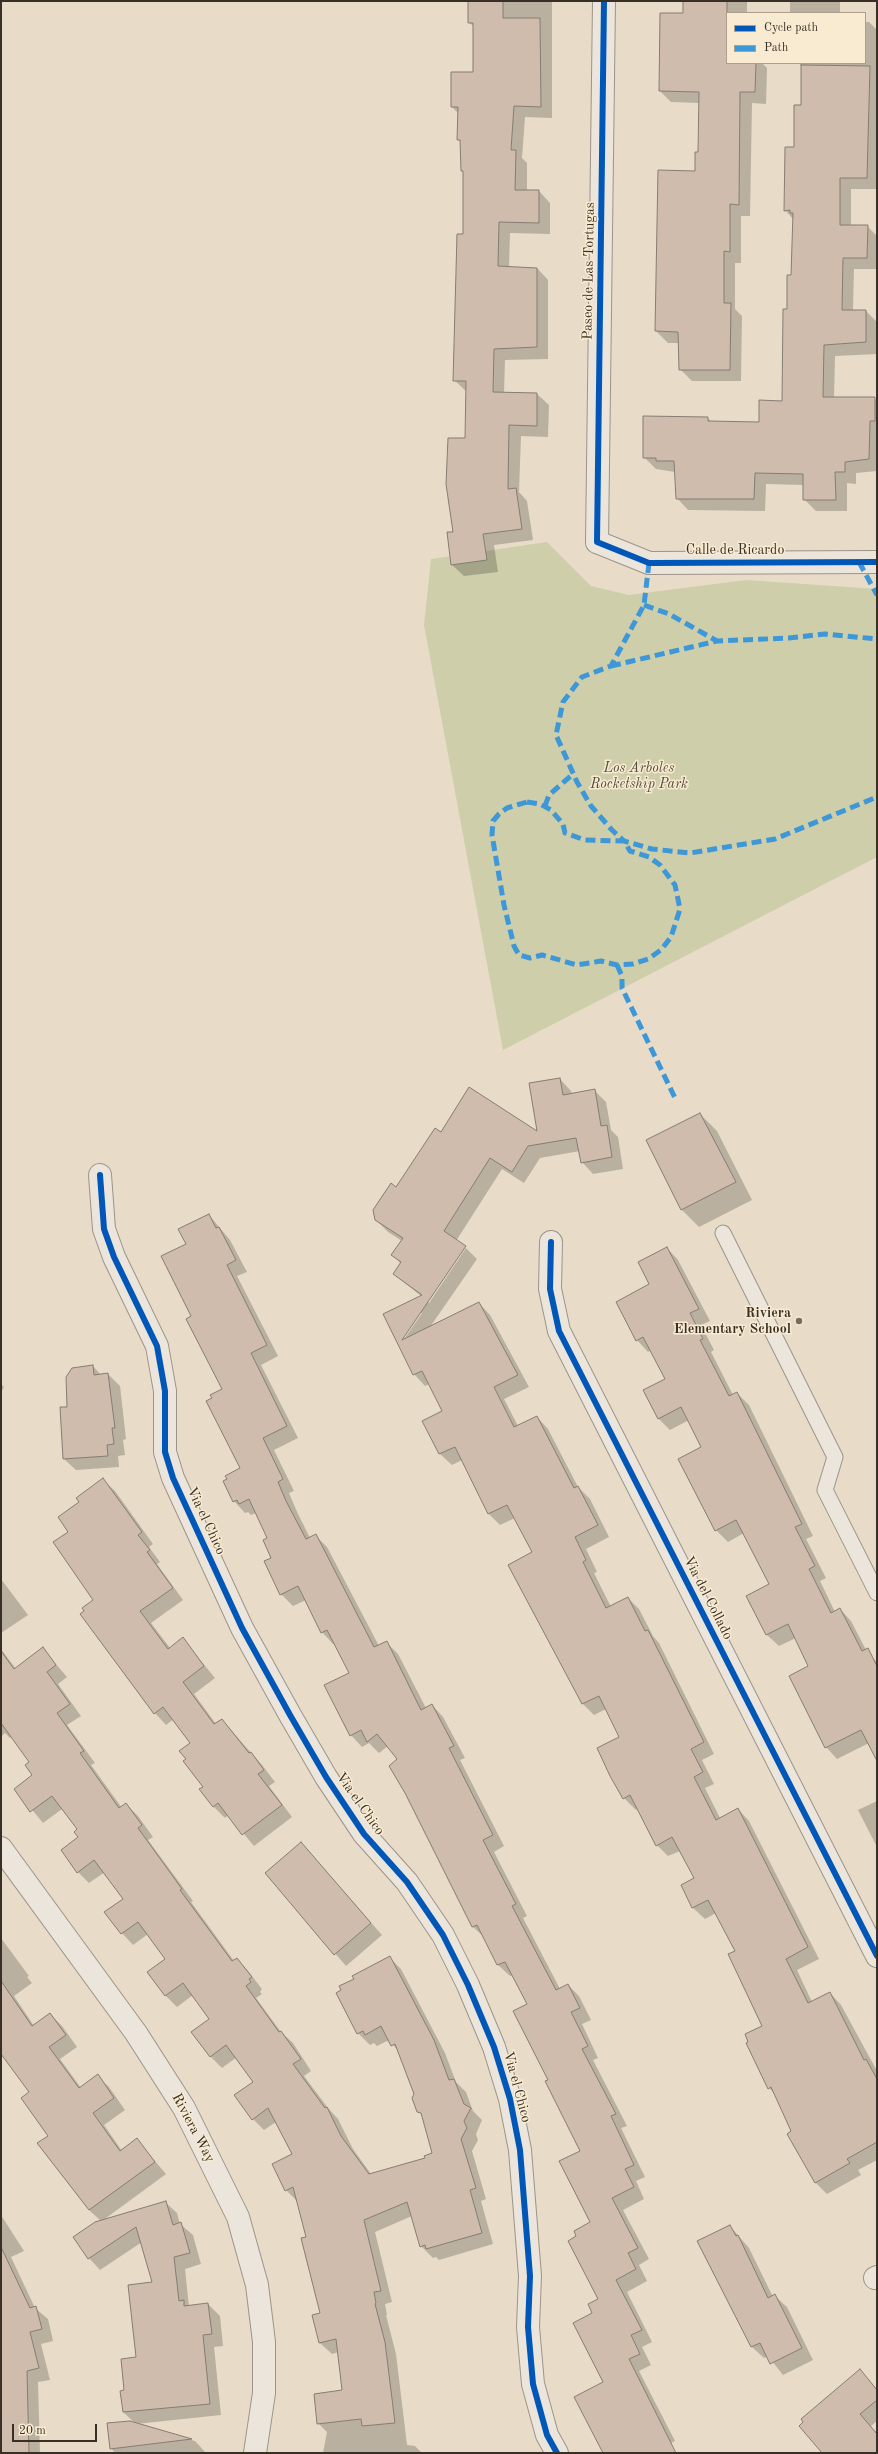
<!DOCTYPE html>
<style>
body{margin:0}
#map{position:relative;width:878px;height:2454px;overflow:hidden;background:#e8dcc8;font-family:"Old Standard TT",serif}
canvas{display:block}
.frame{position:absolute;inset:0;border:2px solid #383026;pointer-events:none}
.legend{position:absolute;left:726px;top:12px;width:140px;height:52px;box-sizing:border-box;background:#f9ebd2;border:1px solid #aca08d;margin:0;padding:5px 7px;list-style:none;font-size:12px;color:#383026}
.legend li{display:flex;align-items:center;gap:8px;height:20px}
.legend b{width:20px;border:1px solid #aca08d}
.scale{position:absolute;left:12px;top:2424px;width:85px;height:18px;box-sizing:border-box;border:2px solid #383026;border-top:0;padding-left:5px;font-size:12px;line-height:14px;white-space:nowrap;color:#383026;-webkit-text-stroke:3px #f9ebd2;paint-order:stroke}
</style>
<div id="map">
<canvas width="878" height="2454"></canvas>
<div class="frame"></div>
<ul class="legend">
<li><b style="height:5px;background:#0057b8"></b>Cycle path</li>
<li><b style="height:5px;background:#3e97d6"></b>Path</li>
</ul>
<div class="scale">20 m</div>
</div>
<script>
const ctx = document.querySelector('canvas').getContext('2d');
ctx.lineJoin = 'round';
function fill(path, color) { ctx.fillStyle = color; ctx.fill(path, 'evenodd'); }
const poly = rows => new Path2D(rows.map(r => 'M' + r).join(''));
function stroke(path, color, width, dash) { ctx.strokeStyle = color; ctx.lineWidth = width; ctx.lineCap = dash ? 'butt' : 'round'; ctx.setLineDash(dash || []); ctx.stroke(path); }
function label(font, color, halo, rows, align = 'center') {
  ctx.font = font + ' "Old Standard TT",serif'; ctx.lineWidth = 3; ctx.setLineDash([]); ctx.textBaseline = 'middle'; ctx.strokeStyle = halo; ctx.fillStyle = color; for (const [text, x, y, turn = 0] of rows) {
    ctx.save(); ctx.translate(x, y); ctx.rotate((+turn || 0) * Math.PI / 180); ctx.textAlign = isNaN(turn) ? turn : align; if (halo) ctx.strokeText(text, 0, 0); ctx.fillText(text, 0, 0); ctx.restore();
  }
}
fill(poly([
 [547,542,591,586,629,595,746,580,877,589,877,857,503,1050,424,625,431,559]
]), '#ceceab');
fill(poly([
 [469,1,552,1,552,118,525,117,522,158,527,163,527,191,539,191,550,203,550,234,510,233,509,268,537,268,548,280,548,359,505,360,504,393,537,394,549,405,548,437,521,436,519,492,527,501,533,540,494,545,498,572,464,576,452,565,448,533,454,533,466,439,467,392,454,380,464,235,464,173,462,171,461,142,458,139,459,114,452,107,474,73,474,27,469,22],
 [684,1,747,1,747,13,727,13,727,63,762,63,767,68,766,104,752,103,750,216,741,216,741,263,735,263,735,309,742,316,741,381,692,381,680,369,679,343,668,343,656,331,696,172,699,153,700,103,671,102,660,91,684,14],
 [790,1,840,1,840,13,790,13],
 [865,22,869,22,877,30,877,189,851,189,851,226,867,226,877,236,877,269,854,269,853,311,866,311,877,322,877,354,835,356,834,398,874,398,877,401,877,471,856,473,856,484,847,483,847,511,816,511,804,499,804,485,766,484,765,511,688,510,677,498,675,472,656,469,644,457,707,418,712,422,760,423,783,402,788,310,792,276,793,219,785,210,802,106,802,66,798,63,865,63],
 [560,1079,571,1091,572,1094,594,1090,606,1102,611,1130,618,1137,623,1169,593,1174,582,1162,580,1151,540,1158,524,1183,502,1169,456,1241,427,1301,429,1303,466,1248,477,1259,430,1327,479,1303,490,1315,529,1387,504,1399,518,1426,537,1417,548,1429,578,1487,590,1499,609,1537,586,1549,597,1572,594,1573,611,1607,628,1598,639,1609,653,1636,659,1643,714,1754,702,1760,714,1784,705,1788,720,1818,738,1809,749,1821,819,1959,797,1970,812,2002,830,1993,841,2005,877,2071,877,2160,858,2170,861,2175,827,2194,815,2182,775,2094,769,2088,763,2026,736,1951,716,1913,705,1919,693,1908,682,1886,695,1879,680,1851,668,1856,657,1845,638,1808,636,1810,624,1798,621,1737,606,1709,594,1715,583,1704,533,1553,515,1518,500,1525,489,1514,462,1460,452,1465,440,1454,424,1421,444,1412,429,1384,425,1386,414,1374,400,1345,422,1313,419,1313,421,1296,394,1274,401,1264,393,1255,402,1241,388,1232,376,1220,396,1189,441,1133,539,1133],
 [700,1114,717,1131,752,1200,699,1227,682,1210,647,1141],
 [209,1215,230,1240,247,1272,237,1276,278,1356,261,1365,298,1438,274,1450,294,1491,289,1493,298,1514,310,1538,316,1536,327,1547,379,1646,386,1642,398,1654,426,1708,432,1705,443,1717,465,1758,460,1760,504,1846,494,1852,527,1916,523,1918,560,1989,568,1985,579,1996,591,2020,582,2024,598,2058,593,2060,627,2126,621,2128,645,2177,636,2181,644,2199,623,2210,649,2259,639,2265,647,2281,627,2292,652,2342,642,2347,651,2365,639,2371,675,2441,651,2453,605,2453,604,2383,594,2314,599,2299,578,2236,591,2223,581,2151,549,2080,528,2005,513,1975,510,1976,498,1965,484,1937,473,1927,406,1792,398,1759,388,1746,379,1753,369,1743,362,1747,351,1735,351,1673,335,1643,333,1644,322,1632,306,1600,293,1606,281,1594,265,1562,273,1558,269,1538,256,1513,251,1515,248,1512,245,1513,234,1501,242,1469,224,1389,193,1317,187,1244],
 [667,1248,678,1260,710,1321,701,1325,714,1350,711,1352,733,1395,737,1393,749,1405,813,1536,806,1539,826,1578,820,1581,835,1612,840,1609,851,1621,867,1652,877,1662,877,1759,869,1743,837,1759,826,1747,810,1667,796,1638,779,1646,767,1635,747,1596,770,1585,744,1533,728,1542,716,1530,702,1448,689,1420,670,1430,659,1419,666,1380,651,1350,648,1352,637,1340,651,1285],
 [93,1366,101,1375,108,1374,120,1386,126,1439,123,1440,125,1455,118,1456,119,1467,76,1470,64,1459,68,1408],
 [1,1384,4,1387,1,1392],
 [103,1480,115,1491,153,1544,149,1547,160,1562,157,1564,183,1600,151,1623,170,1648,183,1639,215,1678,194,1694,216,1724,222,1720,262,1765,275,1782,269,1786,292,1817,254,1846,228,1815,225,1818,213,1806,187,1759,191,1744,174,1719,166,1725,155,1713,95,1600,70,1532,81,1502],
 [1,1579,28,1615,1,1633],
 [1,1649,16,1669,43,1649,67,1677,58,1684,81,1716,67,1725,95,1763,91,1765,122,1808,126,1804,138,1816,153,1837,148,1840,193,1901,191,1902,234,1961,237,1959,248,1971,262,1989,260,1992,262,1994,256,1998,281,2032,293,2043,311,2071,304,2076,328,2108,338,2119,353,2149,371,2174,426,2159,434,2154,423,2116,418,2111,415,2094,400,2053,389,2040,377,2046,374,2043,370,2045,358,2033,356,1979,390,1958,401,1969,445,2053,456,2082,466,2092,473,2111,482,2120,476,2134,478,2140,472,2151,486,2199,481,2201,493,2244,439,2260,436,2257,433,2258,421,2246,412,2216,375,2232,392,2302,385,2304,387,2315,386,2315,396,2354,407,2445,415,2446,422,2453,323,2453,327,2432,318,2423,343,2391,339,2352,332,2354,320,2343,321,2314,308,2238,298,2202,286,2190,293,2155,276,2122,264,2130,253,2119,255,2082,237,2057,222,2068,210,2056,211,2019,193,1995,177,2007,165,1995,167,1959,148,1934,133,1945,122,1933,124,1899,105,1872,89,1883,78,1872,78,1829,62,1809,43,1823,15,1789,33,1775,30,1762,12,1736,10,1738,5,1733,1,1737],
 [877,1801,877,1847,858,1810],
 [301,1843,382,1935,346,1966,266,1873],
 [1,1938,29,1976,27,1977,32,1983,14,1996,34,2026,50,2014,62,2026,77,2047,60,2059,81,2088,97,2076,109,2087,125,2110,104,2125,122,2151,137,2140,166,2174,102,2221,165,2202,177,2213,180,2224,193,2235,201,2264,185,2269,189,2307,208,2304,220,2316,223,2346,214,2347,221,2415,136,2424,195,2441,206,2453,115,2453,111,2448,135,2423,123,2412,121,2391,125,2391,137,2358,154,2283,142,2242,100,2270,89,2258,101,2221,89,2210,38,2144,49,2136,30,2093,1,2054],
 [1,2215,24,2251,11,2257,35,2308,48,2319,53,2341,41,2344,50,2380,38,2382,40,2453,1,2453],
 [730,2226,749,2248,773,2297,775,2296,787,2307,813,2360,783,2375,768,2356,764,2358,752,2347,699,2242],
 [860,2371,877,2389,877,2421,871,2426,877,2433,877,2453,823,2453]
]), '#0003');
const building = poly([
 [468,1,503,1,503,18,540,18,541,107,514,106,511,150,516,150,515,190,539,190,539,223,499,222,498,266,537,268,537,347,494,349,493,392,537,393,537,426,509,425,508,489,516,488,522,529,483,534,487,560,451,565,447,532,453,532,446,484,448,438,465,438,466,381,453,381,457,234,463,234,463,171,461,171,460,140,457,140,458,107,451,107,451,72,473,72,473,23,468,23,468,1],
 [683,1,727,1,727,63,756,63,755,92,740,92,739,205,730,204,730,252,724,251,724,303,731,303,730,370,679,370,678,332,655,331,658,170,695,171,695,152,698,152,699,92,659,91,660,13,683,13,683,1],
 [801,65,870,66,867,178,840,178,840,225,868,225,867,258,843,258,842,310,866,310,866,342,824,345,823,397,875,397,875,421,870,421,869,459,845,462,845,472,835,472,836,500,803,500,803,474,755,473,754,499,676,499,674,461,656,461,656,458,643,458,643,416,708,417,708,421,759,422,759,400,782,401,783,309,787,309,787,275,791,275,793,213,790,213,790,210,784,211,785,147,794,147,794,105,801,105,801,65],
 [560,1078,563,1095,595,1089,601,1126,607,1125,612,1157,581,1163,576,1138,528,1146,512,1172,490,1158,444,1231,466,1246,402,1340,479,1302,518,1375,494,1387,514,1427,537,1416,574,1488,578,1486,598,1525,575,1537,586,1560,583,1562,606,1608,628,1597,645,1631,648,1630,704,1742,691,1749,703,1772,694,1777,716,1820,738,1808,808,1947,786,1959,808,2003,830,1992,864,2060,866,2059,877,2079,877,2142,847,2159,850,2163,815,2183,787,2134,791,2131,771,2087,768,2089,746,2043,748,2042,745,2034,762,2026,728,1954,735,1951,708,1900,692,1908,681,1885,694,1878,672,1837,656,1846,630,1795,623,1799,610,1776,597,1748,619,1737,599,1696,582,1704,508,1565,532,1552,507,1505,488,1514,455,1447,439,1454,422,1421,442,1411,422,1371,413,1375,383,1314,422,1295,393,1274,401,1262,391,1255,403,1238,375,1220,373,1210,391,1183,396,1187,435,1128,441,1132,469,1087,537,1131,529,1083,560,1078],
 [700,1113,736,1182,681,1210,646,1140,700,1113],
 [209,1214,216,1228,219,1227,236,1260,227,1265,267,1345,251,1353,287,1426,263,1438,283,1479,278,1482,286,1501,306,1539,316,1534,374,1647,387,1641,421,1710,432,1704,454,1746,449,1748,493,1835,483,1840,516,1904,512,1906,556,1990,568,1984,580,2008,571,2012,588,2046,582,2049,616,2114,611,2116,634,2165,625,2169,634,2187,612,2198,638,2248,628,2253,636,2269,616,2280,642,2330,631,2335,640,2354,629,2359,676,2453,603,2453,574,2397,603,2382,573,2323,592,2313,588,2304,598,2299,568,2241,576,2236,574,2231,590,2222,559,2161,580,2151,545,2081,548,2080,513,2011,527,2004,505,1962,497,1965,477,1925,472,1927,405,1793,389,1766,397,1759,377,1734,367,1742,361,1730,350,1736,324,1685,349,1673,327,1630,321,1633,298,1586,280,1595,264,1561,271,1558,263,1540,267,1538,249,1499,239,1504,237,1500,233,1502,223,1481,227,1479,225,1476,240,1468,206,1401,212,1398,210,1395,222,1389,186,1319,191,1316,161,1256,186,1244,178,1229,209,1214],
 [667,1247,699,1309,690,1313,703,1339,700,1340,729,1396,737,1392,802,1524,795,1527,815,1566,809,1569,831,1613,840,1608,862,1651,868,1648,877,1666,877,1761,861,1730,825,1748,789,1676,808,1666,788,1624,766,1635,746,1596,769,1584,736,1520,715,1531,678,1459,701,1447,681,1407,658,1419,643,1390,665,1379,643,1337,636,1341,616,1302,649,1284,638,1262,667,1247],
 [93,1365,94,1375,108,1373,115,1428,112,1428,114,1444,107,1445,108,1456,63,1459,60,1407,67,1407,66,1377,72,1368,93,1365],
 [103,1478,142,1532,138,1535,150,1550,147,1552,173,1588,140,1611,168,1649,183,1637,204,1666,183,1682,214,1724,222,1719,249,1753,251,1752,264,1770,258,1774,282,1805,242,1835,218,1803,213,1807,199,1789,203,1787,183,1761,186,1759,179,1751,190,1743,163,1707,154,1714,80,1614,84,1611,82,1608,93,1600,53,1542,68,1532,58,1517,79,1502,76,1498,103,1478],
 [43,1647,56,1665,47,1672,70,1704,57,1713,84,1751,80,1753,119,1808,126,1803,142,1825,138,1828,182,1889,180,1890,232,1961,237,1958,252,1977,249,1979,251,1982,246,1986,279,2032,281,2031,301,2059,293,2064,325,2108,327,2107,341,2136,369,2174,425,2158,424,2156,432,2153,421,2113,417,2112,412,2098,414,2094,395,2044,391,2046,381,2026,365,2035,363,2031,357,2034,336,1993,341,1990,339,1986,354,1979,352,1976,390,1956,434,2040,449,2080,454,2079,464,2104,471,2108,464,2121,467,2128,461,2139,476,2188,470,2190,482,2233,426,2249,425,2245,420,2247,407,2202,364,2220,381,2291,374,2292,376,2303,375,2304,385,2342,395,2423,362,2426,361,2419,317,2424,314,2394,342,2390,336,2339,319,2343,312,2315,320,2313,301,2238,306,2237,293,2187,285,2191,272,2164,292,2154,268,2108,252,2120,234,2095,253,2082,226,2045,210,2057,191,2032,209,2019,183,1983,165,1996,147,1972,165,1959,138,1922,121,1934,104,1912,123,1899,94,1860,77,1873,61,1850,78,1837,74,1832,77,1829,52,1796,30,1812,14,1789,32,1775,25,1765,29,1762,1,1723,1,1651,14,1669,43,1647],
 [301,1842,371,1923,334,1955,265,1873,301,1842],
 [1,1981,32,2026,50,2013,66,2035,49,2047,79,2088,98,2074,114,2098,93,2113,120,2151,137,2138,155,2162,89,2210,37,2143,48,2136,21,2098,29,2092,1,2054,1,1981],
 [166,2201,173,2225,181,2222,190,2253,174,2257,179,2301,184,2300,184,2306,208,2303,212,2334,203,2335,210,2404,123,2412,120,2391,124,2390,121,2359,136,2357,128,2285,152,2282,136,2227,88,2259,73,2237,95,2222,166,2201],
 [730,2225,736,2236,738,2235,768,2298,775,2294,802,2348,770,2364,760,2343,751,2347,697,2241,730,2225],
 [1,2247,30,2308,36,2306,42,2329,30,2332,39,2368,27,2371,29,2453,1,2453,1,2247],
 [860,2369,877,2390,877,2400,860,2414,877,2434,877,2453,822,2453,799,2426,803,2422,801,2419,860,2369],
 [130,2421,192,2439,110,2449,107,2423,130,2421]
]);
fill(building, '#cfbcad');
stroke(building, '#847d72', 1);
const service = poly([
 [723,1233,835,1457,825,1490,877,1593]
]);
const minor = poly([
 [597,542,649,563,877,562],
 [100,1175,104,1229,114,1257,157,1346,165,1391,165,1452,173,1478,242,1628,290,1715,326,1777,364,1834,407,1882,443,1935,468,1985,494,2047,510,2099,520,2150,530,2276,528,2327,533,2384,547,2435,557,2453],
 [551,1242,550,1289,559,1331,877,1956],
 [1,1848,136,2033,184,2108,238,2217,257,2285,264,2342,264,2393,255,2453]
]);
const tertiary = poly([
 [597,542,604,1],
 [875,2278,877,2277]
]);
stroke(service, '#9d9488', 17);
stroke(minor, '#9d9488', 24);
stroke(tertiary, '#9d9488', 24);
stroke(service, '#ebe5dc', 15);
stroke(minor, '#ebe5dc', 22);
stroke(tertiary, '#ebe5dc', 22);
stroke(poly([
 [859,562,877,595],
 [649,563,644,605,611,666,582,677,563,702,556,735,577,782,591,806,612,830,624,841,652,849,690,853,775,839,877,797],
 [644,605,669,614,717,641],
 [611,666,717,641,789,638,825,634,877,639],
 [527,802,540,804,551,810,563,824,565,833,585,840,624,841,630,851,649,857,660,865,675,885,680,909,671,937,661,950,648,959,633,964,617,965,601,961,577,965,542,955,530,958,519,955,514,946,504,905,492,835,493,821,499,814,507,808,527,802],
 [545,806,549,795,573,774],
 [617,965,622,976,622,988,675,1098]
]), '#3e97d6', 5, [10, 5]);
stroke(poly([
 [604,1,597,542,649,563,877,562],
 [100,1175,104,1229,114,1257,157,1346,165,1391,165,1452,173,1478,242,1628,290,1715,326,1777,364,1834,407,1882,443,1935,468,1985,494,2047,510,2099,520,2150,530,2276,528,2327,533,2384,547,2435,557,2453],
 [551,1242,550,1289,559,1331,877,1956]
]), '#0057b8', 6);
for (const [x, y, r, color] of [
 [799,1321,4,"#766c5f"]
]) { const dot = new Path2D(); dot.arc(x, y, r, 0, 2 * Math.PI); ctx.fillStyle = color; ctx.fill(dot); stroke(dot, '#f9ebd2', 1.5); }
label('14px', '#383026', '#f9ebd2', [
 ["Paseo de Las Tortugas",589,271,-89],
 ["Calle de Ricardo",735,550],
 ["Via el Chico",206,1521,65],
 ["Via del Collado",708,1598,63],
 ["Via el Chico",360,1804,55],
 ["Via el Chico",517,2087,75],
 ["Riviera Way",193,2128,62]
]);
label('italic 14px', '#524d3c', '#f9ebd2', [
 ["Los Arboles",639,768],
 ["Rocketship Park",639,784]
]);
label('bold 14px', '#383026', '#f9ebd2', [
 ["Riviera",791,1313],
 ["Elementary School",791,1329]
], 'right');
</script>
